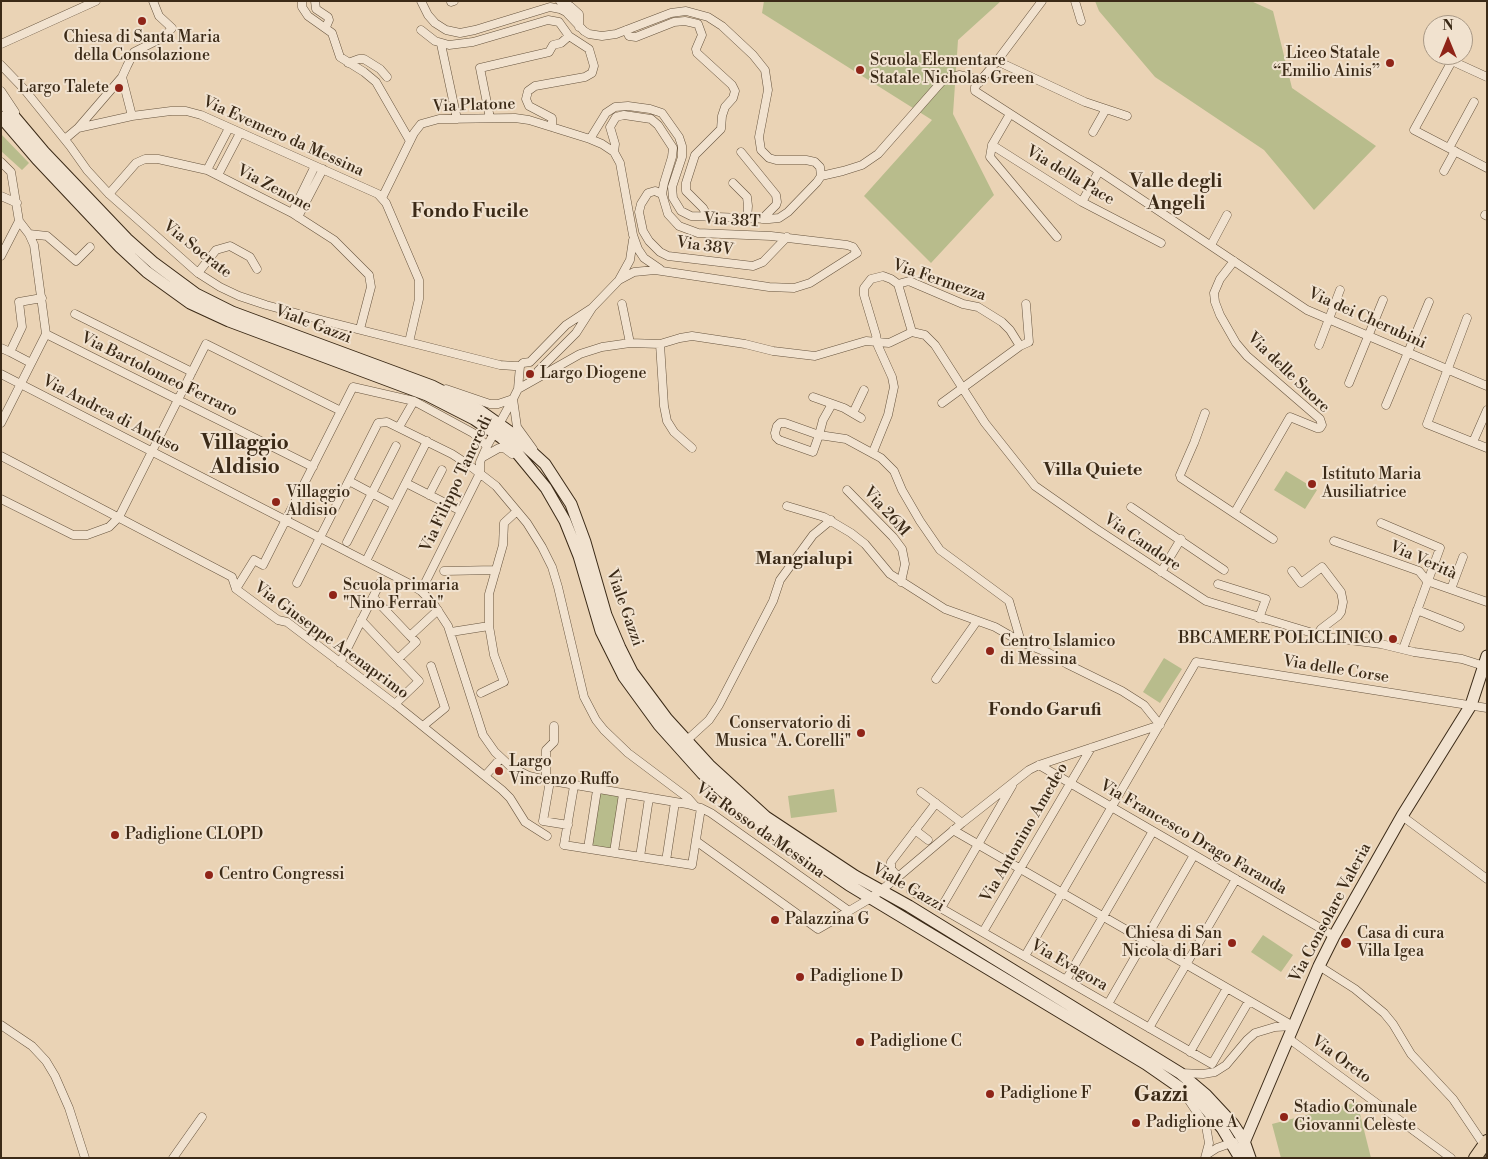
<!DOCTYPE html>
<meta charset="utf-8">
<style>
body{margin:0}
#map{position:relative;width:1488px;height:1159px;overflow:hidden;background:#ead3b5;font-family:"Libre Bodoni",serif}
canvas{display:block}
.frame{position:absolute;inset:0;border:2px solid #3b2a17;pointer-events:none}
.north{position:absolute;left:1423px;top:15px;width:50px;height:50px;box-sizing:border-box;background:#f1e2cf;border:1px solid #a89885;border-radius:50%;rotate:0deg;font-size:14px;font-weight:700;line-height:20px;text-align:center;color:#3b2a17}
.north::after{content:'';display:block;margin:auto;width:18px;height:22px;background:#8f2418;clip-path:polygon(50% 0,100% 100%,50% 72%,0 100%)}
</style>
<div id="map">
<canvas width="1488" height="1159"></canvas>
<div class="frame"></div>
<div class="north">N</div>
</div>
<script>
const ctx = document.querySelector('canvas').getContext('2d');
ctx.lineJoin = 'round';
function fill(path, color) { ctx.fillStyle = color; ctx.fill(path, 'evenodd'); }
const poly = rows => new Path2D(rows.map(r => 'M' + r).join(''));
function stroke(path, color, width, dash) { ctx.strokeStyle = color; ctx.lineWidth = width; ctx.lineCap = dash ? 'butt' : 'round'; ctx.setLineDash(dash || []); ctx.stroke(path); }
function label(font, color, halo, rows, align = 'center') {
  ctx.font = font + ' "Libre Bodoni",serif'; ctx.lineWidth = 4; ctx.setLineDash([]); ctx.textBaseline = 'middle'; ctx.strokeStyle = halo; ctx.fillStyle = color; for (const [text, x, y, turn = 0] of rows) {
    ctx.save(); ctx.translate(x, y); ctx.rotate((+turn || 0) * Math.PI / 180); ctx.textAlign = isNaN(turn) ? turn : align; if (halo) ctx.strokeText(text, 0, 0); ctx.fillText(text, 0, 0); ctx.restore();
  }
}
fill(poly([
 [764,1,1001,1,958,40,953,114,994,195,931,263,864,196,932,120,762,13],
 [1095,1,1251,1,1273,11,1292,88,1376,146,1314,210,1264,150,1155,77,1099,11],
 [1,134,29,163,22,170,1,151],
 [1286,471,1317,490,1305,509,1274,490],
 [1164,658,1182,669,1160,703,1143,692],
 [834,789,837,812,791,818,788,796],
 [597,790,623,794,614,852,588,848],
 [1263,935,1293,955,1281,972,1251,952],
 [1357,1102,1371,1158,1281,1158,1272,1124]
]), '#b8bc8c');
const minor = poly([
 [302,1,302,7,308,16,332,33,340,57,364,72,376,82,410,141],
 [315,1,316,9,328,17,329,20,326,27],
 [421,1,428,15,435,23,446,30,460,33,475,30,550,7,560,9,566,12,584,31,589,34,602,36,616,34,671,13,686,11,708,17,722,26,753,55,765,70,768,90,759,137,761,150,769,158,776,160,806,160,815,162,820,167,821,176],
 [560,1,570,6,579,14,579,27],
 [1042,1,997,61,975,87,975,91,1099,171,1307,310,1487,386],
 [1075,1,1081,21],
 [451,2,454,1],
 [421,30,435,41,449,45,473,42,548,20,559,22,569,36,589,49,594,66,592,73,585,77,535,86,528,91,526,99,529,106,552,118,552,127],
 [626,30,629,36,636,37,674,22,685,21,698,24,702,35,696,49,697,53,732,85,735,91,733,98,725,107,722,116,721,129,695,155,686,183,686,191,703,208,708,217],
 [1,44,96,1],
 [441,44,457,119],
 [997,61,1085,102,1127,116],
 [348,63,359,59,364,59,380,69,387,77],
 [1,65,24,89,70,146,87,170,109,194,198,273,220,287,239,296,266,305,325,321,500,365,514,366,520,366,523,363,530,362,566,325,592,308],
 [1487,77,1452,61,1414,130,1487,168],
 [1,91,15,112],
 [1010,114,992,145,990,157,1057,237],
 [132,116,122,77,127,66,134,52,164,37,172,28,159,16,153,1],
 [490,118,480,68,549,52,553,45,561,43,569,36],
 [78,128,122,77],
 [1093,132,1106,109],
 [65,139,78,128,132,116,171,111,186,111,201,115,378,194,386,203,419,280,419,299,409,342],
 [590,139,606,113,615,107,628,106,650,109,662,113,679,137,682,146,682,157,672,187,673,198,681,211,691,216,769,219,779,218,788,212,817,182,821,176],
 [992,145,1082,202,1161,243],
 [1449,148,1474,102],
 [614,152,615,144,610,127,616,117,624,115,651,119,658,125,673,148,672,157,664,183,662,194,668,214,679,226,698,233,771,236,847,245,853,247,857,253,810,283,794,288,769,287,655,270,634,272,619,280],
 [741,152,776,195,777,202,776,205,762,219],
 [1,162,11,172,19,221,29,234,34,245,46,334,1,423],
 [207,170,229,128],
 [1444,171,1455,151],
 [218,175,240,133],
 [821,176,843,171,862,165,878,154,944,79,959,75,973,78,980,82],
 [733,183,747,197,748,206,747,219],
 [109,194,136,163,145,159,158,159,207,170,292,213,334,240,369,275,371,287,360,329],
 [662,194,655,191,648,193,641,204,639,212,643,231,649,241,660,252,668,256,753,266,763,262,787,237],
 [1,196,17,203],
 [382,198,414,133,421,124,439,119,515,118,529,120,590,139,602,144,614,152,620,163,633,235,638,249,644,258,660,269],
 [1082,202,1099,171],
 [292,213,315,166],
 [1485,215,1487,216],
 [298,217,323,169],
 [29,234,47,236,76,261,90,247],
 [1211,245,1227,215],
 [1,256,19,221],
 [1234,261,1220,279,1214,293,1215,302,1220,315,1236,343,1247,356,1320,419,1322,425,1320,428,1317,428,1290,417,1235,512],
 [198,273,216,250,230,246,250,257,257,269],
 [898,284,912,332],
 [622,304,630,343],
 [75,314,192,372],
 [1467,318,1427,424,1487,448],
 [912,332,925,335,935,345,985,423,1035,486,1095,528,1206,601,1326,637,1381,644,1414,652,1462,659,1487,667],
 [46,334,313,467],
 [660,344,664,406,667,421,674,432,692,448],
 [1319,345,1340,290],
 [1,348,10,352,22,327,19,302,42,298],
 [10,352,31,363],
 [1,374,408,583,421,591,433,603,448,626,483,735,495,752,511,767,529,776,546,780,687,804,701,808,711,813,849,911,871,898,898,877,962,823,1029,770,1039,765,1160,725],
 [537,376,538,371,576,333,592,308,619,280,630,260,633,240],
 [1349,383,1383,300],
 [446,389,490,404,498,404,513,399],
 [518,389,580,354,602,347,630,343,660,344,680,338,692,336,745,344,773,351,815,356,866,341,889,343,912,332],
 [813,397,844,408,861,418],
 [513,399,517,427,533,449],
 [942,403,1020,346,1029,342,1026,304],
 [832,404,823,420,819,435,813,452,779,440,776,437,775,433,777,426,780,423,785,423,819,435,846,439,881,458,894,471,902,490,920,521,940,550,1009,601,1021,642],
 [1386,405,1429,302],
 [853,413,864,390],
 [1205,413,1194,443,1180,475,1181,478,1273,539],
 [399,427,414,401],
 [1473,442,1487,410],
 [873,452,888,415,894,387,892,377,878,346,876,335,864,295,864,288,871,279,883,276,891,279,898,284,909,281,963,304,978,307,1002,322,1010,330,1020,346],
 [1,456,232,577,236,589,278,620,287,622,395,704,502,790,510,798,525,822,547,836],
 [483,457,499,448,504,448,512,454],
 [349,481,394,505],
 [406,483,461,511],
 [847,490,893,537,902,549,905,564,901,582],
 [429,495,442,470],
 [1,499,73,535,87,535,109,527,119,517,206,344,341,411],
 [787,506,824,517,851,533,865,544,890,574,945,609,995,627,1021,642,1049,653,1067,664,1122,691,1144,705,1160,725],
 [1131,507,1224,570],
 [1381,523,1440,548,1403,649],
 [1334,541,1419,571,1427,581,1487,602],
 [347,542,396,446],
 [366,561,427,441],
 [444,571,496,570],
 [1292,571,1301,583,1322,567,1341,592,1343,602,1341,612,1338,616,1321,629,1317,635],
 [1161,572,1181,539],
 [297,583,378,423,387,422,452,454,469,465,496,486,527,523,542,547,552,567,558,587,584,697,596,720,604,730,628,753,688,798,695,806],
 [1218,584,1266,599,1259,618],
 [236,589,254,560,263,565,353,387,414,401,473,433,487,446],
 [1451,589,1463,557],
 [421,591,480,473,480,462,487,446,513,399,518,389,520,366],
 [373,597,410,636],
 [1417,610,1460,627],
 [361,620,398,659],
 [451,632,489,626],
 [340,663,380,583],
 [936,679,977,621],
 [481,693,504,682,494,655,489,626,489,594,503,545,504,523,517,511],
 [395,704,419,681,398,659,416,642,410,636,438,610],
 [423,726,445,708,431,666],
 [686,741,709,720,719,705,773,601,780,580,813,535,831,520],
 [1039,765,1334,936],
 [485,776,501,758],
 [546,780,546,750,554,742,554,726],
 [550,781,543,821,568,825],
 [574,786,564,845,692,865,701,808],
 [921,792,962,823],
 [1402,816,1487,879],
 [915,830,928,840],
 [953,830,1293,1026],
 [696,841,818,929,849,911],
 [588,848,597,790],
 [614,852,623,794],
 [640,857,649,798],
 [666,861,675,802],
 [898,877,891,869,891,862,936,803],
 [911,891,1212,1064,1249,1001],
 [941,908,1012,786],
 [983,932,1091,748],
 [1025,956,1196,662,1487,708],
 [1319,966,1355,989,1384,1013,1393,1024,1411,1054,1453,1099,1484,1145],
 [1066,980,1153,831],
 [1108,1004,1194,855],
 [1,1025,32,1046,46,1061,55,1076,69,1108,85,1158],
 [1149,1028,1236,879],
 [1288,1038,1451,1158],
 [1190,1052,1227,988],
 [1180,1073,1203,1074,1215,1072,1226,1065,1247,1040,1255,1033,1275,1027,1293,1026],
 [1184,1093,1206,1126,1209,1143,1205,1158],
 [1206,1155,1217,1148,1234,1142],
 [173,1158,202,1117]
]);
const secondary = poly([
 [1,101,44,152,127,239,154,263,196,294,232,312,432,386,479,410,510,432,545,464,571,504,585,542,606,615,620,648,632,672,667,719,709,765,766,817,855,876,909,906,1180,1073,1206,1095,1233,1124,1244,1141,1250,1158],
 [1,117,37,159,120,247,147,272,190,303,229,321,427,395,474,419,502,438,518,454,546,488,565,521,579,556,601,631,624,677,659,725,702,773,760,824,849,885,1146,1064,1182,1089,1201,1103,1222,1128,1240,1158],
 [1243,1145,1319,966,1334,936,1402,816,1471,705,1487,656]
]);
const primary = poly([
 [1475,1158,1487,1141]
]);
stroke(minor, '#67543e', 9);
stroke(secondary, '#3b2a17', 13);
stroke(primary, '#3b2a17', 14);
stroke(minor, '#f1e2cf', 8);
stroke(secondary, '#f1e2cf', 11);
stroke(primary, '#ead3b5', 12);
stroke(poly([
 [1484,1158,1487,1154]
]), '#3b2a17', 1);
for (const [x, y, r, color] of [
 [142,21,5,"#8f2418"],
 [1390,63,5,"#8f2418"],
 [860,70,5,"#8f2418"],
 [119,88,5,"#8f2418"],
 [530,374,5,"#8f2418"],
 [1312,484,5,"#8f2418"],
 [276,502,5,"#8f2418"],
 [333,595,5,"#8f2418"],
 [1393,639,5,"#8f2418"],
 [990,651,5,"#8f2418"],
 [861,733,5,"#8f2418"],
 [499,771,5,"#8f2418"],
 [115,835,5,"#8f2418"],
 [209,875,5,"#8f2418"],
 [775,920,5,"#8f2418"],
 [1232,943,5,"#8f2418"],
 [1346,943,6,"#8f2418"],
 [800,977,5,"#8f2418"],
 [860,1042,5,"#8f2418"],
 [990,1094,5,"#8f2418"],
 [1284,1117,5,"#8f2418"],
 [1136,1123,5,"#8f2418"]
]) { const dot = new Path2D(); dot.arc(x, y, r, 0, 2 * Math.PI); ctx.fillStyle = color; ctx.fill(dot); stroke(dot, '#f1e2cf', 2); }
label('16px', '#3b2a17', '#f1e2cf', [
 ["Chiesa di Santa Maria",142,38,"center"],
 ["della Consolazione",142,56,"center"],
 ["Liceo Statale",1380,54,"right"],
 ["“Emilio Ainis”",1380,72,"right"],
 ["Scuola Elementare",870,61],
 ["Statale Nicholas Green",870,79],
 ["Largo Talete",109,88,"right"],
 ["Largo Diogene",540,374],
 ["Istituto Maria",1322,475],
 ["Ausiliatrice",1322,493],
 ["Villaggio",286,493],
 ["Aldisio",286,511],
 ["Scuola primaria",343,586],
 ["\"Nino Ferraù\"",343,604],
 ["BBCAMERE POLICLINICO",1383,639,"right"],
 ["Centro Islamico",1000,642],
 ["di Messina",1000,660],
 ["Conservatorio di",851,724,"right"],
 ["Musica \"A. Corelli\"",851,742,"right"],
 ["Largo",509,762],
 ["Vincenzo Ruffo",509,780],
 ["Padiglione CLOPD",125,835],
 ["Centro Congressi",219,875],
 ["Palazzina G",785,920],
 ["Chiesa di San",1222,934,"right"],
 ["Nicola di Bari",1222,952,"right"],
 ["Casa di cura",1357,934],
 ["Villa Igea",1357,952],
 ["Padiglione D",810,977],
 ["Padiglione C",870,1042],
 ["Padiglione F",1000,1094],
 ["Stadio Comunale",1294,1108],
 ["Giovanni Celeste",1294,1126],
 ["Padiglione A",1146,1123]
], 'left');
label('16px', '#3b2a17', '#f1e2cf', [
 ["Via Platone",474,106,-2],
 ["Via Evemero da Messina",283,137,24],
 ["Via della Pace",1070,176,31],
 ["Via Zenone",274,189,28],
 ["Via 38T",732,221,3],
 ["Via 38V",705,247,8],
 ["Via Socrate",197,250,38],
 ["Via Fermezza",939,281,19],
 ["Via dei Cherubini",1367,319,24],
 ["Viale Gazzi",313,325,21],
 ["Via delle Suore",1288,373,44],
 ["Via Bartolomeo Ferraro",159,375,26],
 ["Via Andrea di Anfuso",111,415,27],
 ["Via Filippo Tancredi",457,484,-65],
 ["Via 26M",886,512,48],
 ["Via Candore",1142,543,34],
 ["Via Verità",1423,561,24],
 ["Viale Gazzi",624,608,70],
 ["Via Giuseppe Arenaprimo",331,641,36],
 ["Via delle Corse",1336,670,9],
 ["Via Rosso da Messina",760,831,35],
 ["Via Antonino Amedeo",1025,833,-60],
 ["Via Francesco Drago Faranda",1193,838,30],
 ["Viale Gazzi",908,888,30],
 ["Via Consolare Valeria",1331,913,-62],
 ["Via Evagora",1069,966,30],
 ["Via Oreto",1341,1060,36]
]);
label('bold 18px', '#3b2a17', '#f1e2cf', [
 ["Villa Quiete",1093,471],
 ["Mangialupi",804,560],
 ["Fondo Garufi",1045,711]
]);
label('bold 19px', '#3b2a17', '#f1e2cf', [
 ["Valle degli",1176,182],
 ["Angeli",1176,204],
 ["Fondo Fucile",470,212]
]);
label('bold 21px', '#3b2a17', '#f1e2cf', [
 ["Villaggio",245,444],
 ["Aldisio",245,468],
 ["Gazzi",1161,1096]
]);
</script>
